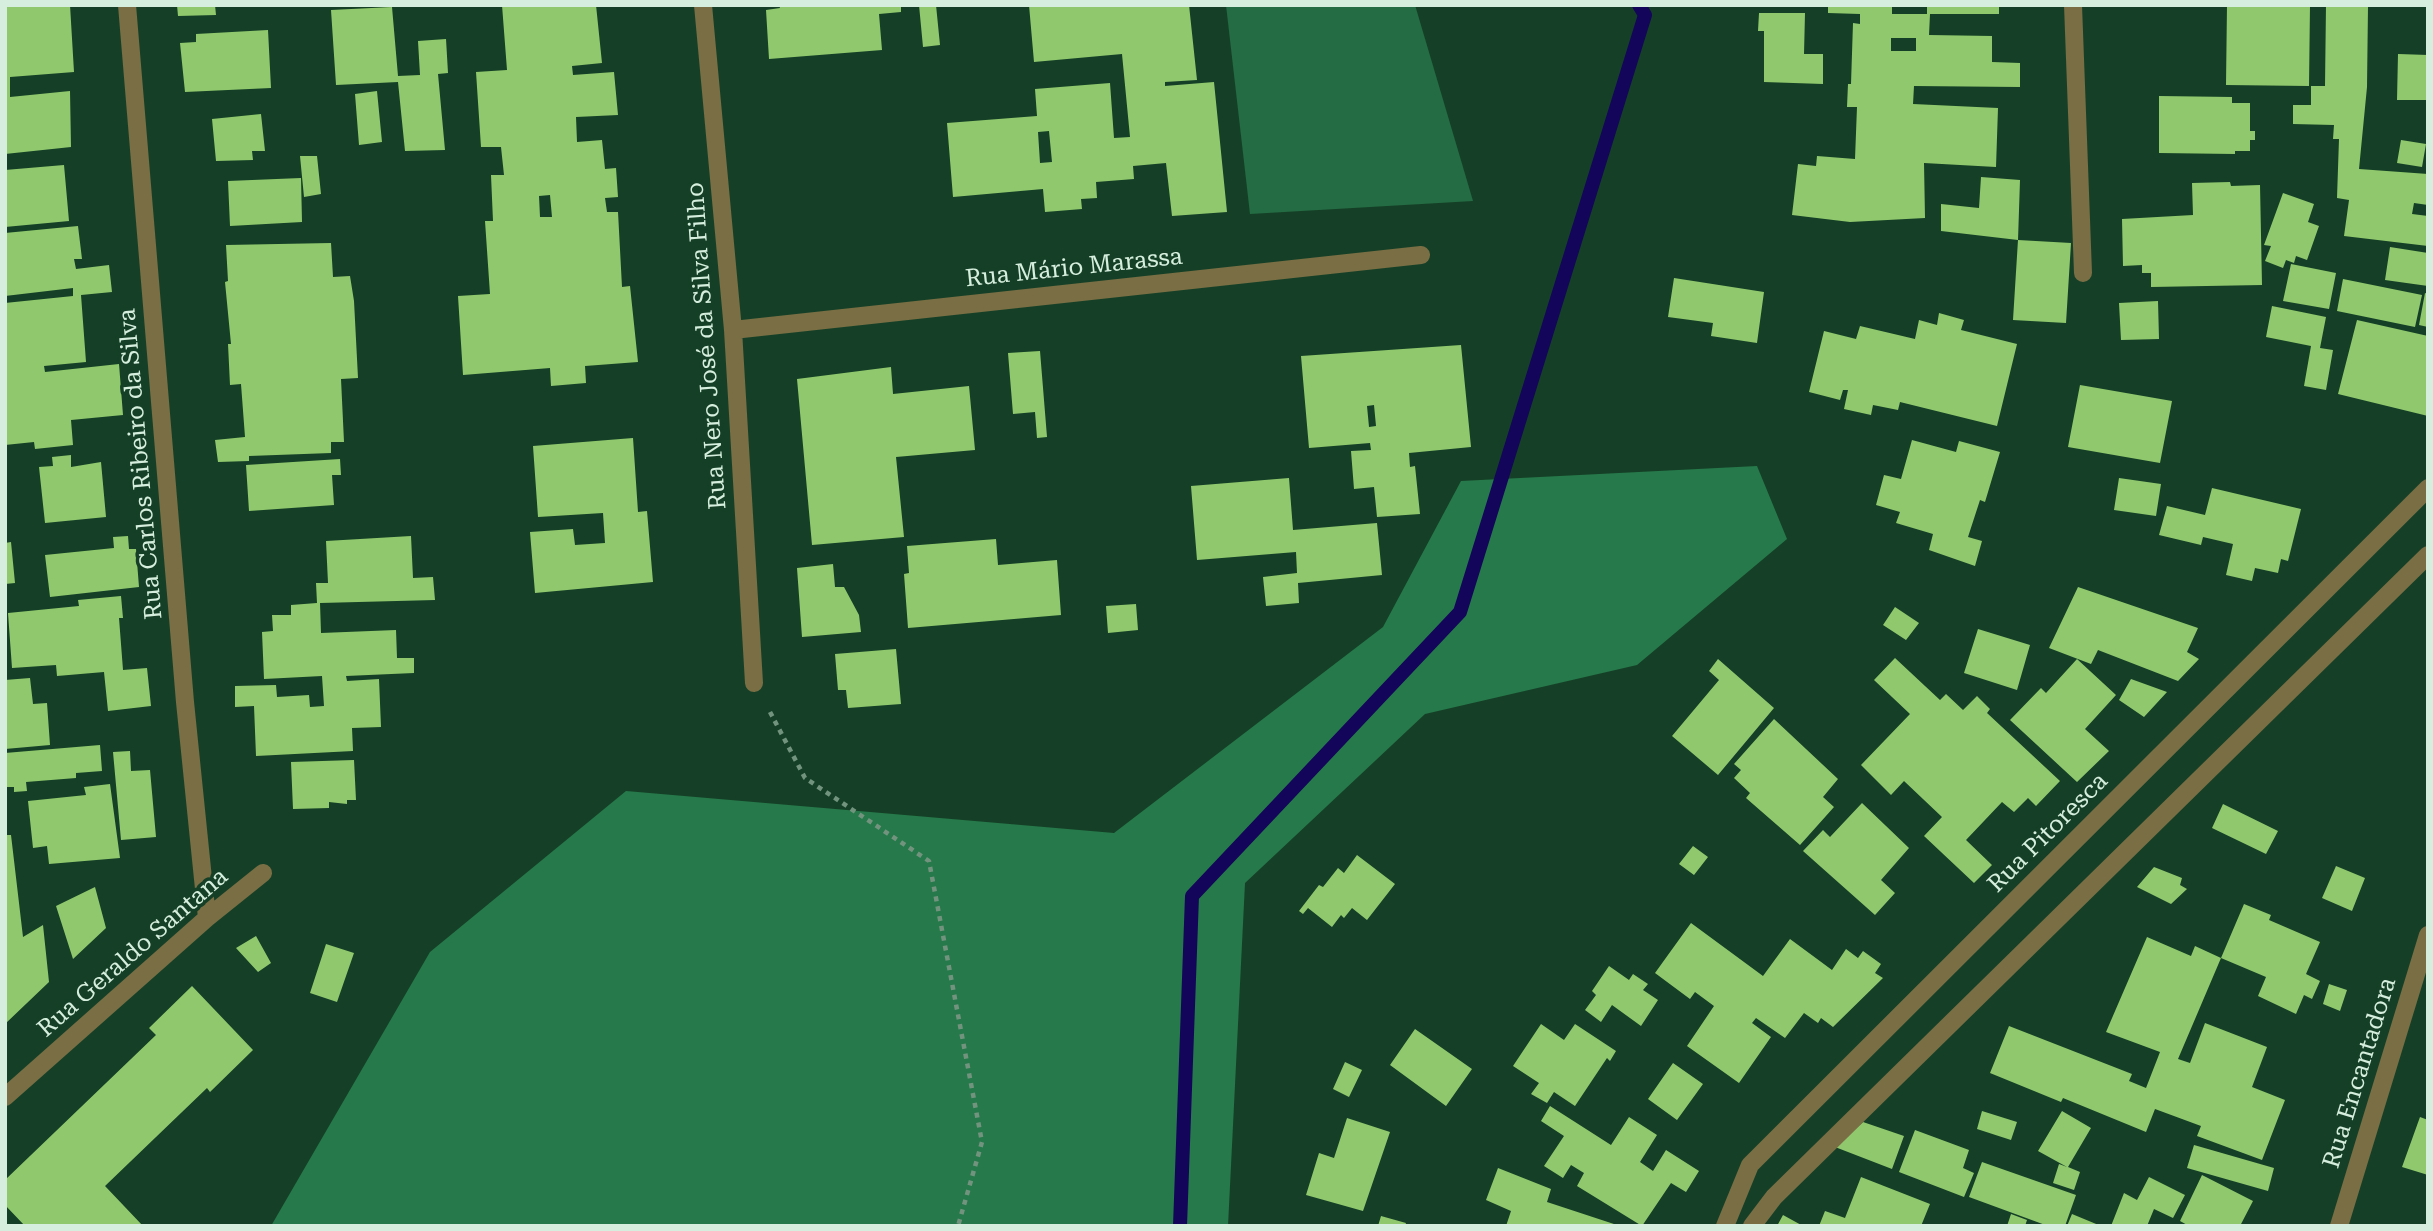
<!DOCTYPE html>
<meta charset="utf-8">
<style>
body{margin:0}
#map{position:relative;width:2433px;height:1231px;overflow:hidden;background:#154027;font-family:"Roboto Serif",serif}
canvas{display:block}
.frame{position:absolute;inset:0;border:7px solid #d6eedd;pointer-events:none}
</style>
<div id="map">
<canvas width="2433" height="1231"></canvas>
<div class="frame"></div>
</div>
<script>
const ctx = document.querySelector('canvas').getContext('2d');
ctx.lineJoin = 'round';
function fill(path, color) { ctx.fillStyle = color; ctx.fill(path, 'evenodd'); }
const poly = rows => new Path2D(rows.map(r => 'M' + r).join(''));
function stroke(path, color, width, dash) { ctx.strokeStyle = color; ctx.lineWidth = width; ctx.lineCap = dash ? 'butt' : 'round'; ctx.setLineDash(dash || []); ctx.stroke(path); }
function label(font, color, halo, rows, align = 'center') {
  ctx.font = font + ' "Roboto Serif",serif'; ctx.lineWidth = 7; ctx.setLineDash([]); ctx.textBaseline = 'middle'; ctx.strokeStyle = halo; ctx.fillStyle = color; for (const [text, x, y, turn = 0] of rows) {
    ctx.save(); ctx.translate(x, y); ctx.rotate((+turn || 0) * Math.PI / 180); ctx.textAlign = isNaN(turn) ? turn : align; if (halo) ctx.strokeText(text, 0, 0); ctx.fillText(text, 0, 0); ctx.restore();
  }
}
fill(poly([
 [1226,5,1415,5,1473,201,1250,214]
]), '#246c43');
fill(poly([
 [1757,466,1787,539,1637,665,1425,714,1245,883,1228,1226,271,1226,430,952,626,791,1114,833,1383,627,1461,481]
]), '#26794a');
stroke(poly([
 [1180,1226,1192,896,1460,612,1645,15,1639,5]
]), '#12055a', 14);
fill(poly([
 [5,5,70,5,74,72,10,77,10,97,70,91,71,147,5,154],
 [177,5,215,5,216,15,178,16],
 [502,5,596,5,602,63,572,66,573,75,614,72,618,115,576,117,577,142,602,140,605,169,616,168,618,197,605,198,607,212,618,212,622,287,630,286,638,362,585,366,586,383,551,386,550,368,463,375,458,296,490,294,485,221,493,221,491,175,504,175,501,147,481,147,476,72,507,70],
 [550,195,552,217,540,217,539,196],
 [779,5,901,5,901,12,879,14,882,50,769,59,766,10,780,8],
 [919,5,936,5,940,45,923,47],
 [1029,5,1189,5,1197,80,1165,82,1165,86,1214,82,1227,212,1172,216,1166,163,1133,166,1134,179,1096,182,1097,198,1081,199,1082,209,1045,212,1043,189,953,197,947,123,1037,116,1035,89,1110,83,1114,138,1130,137,1122,54,1034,62],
 [1049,131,1052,162,1040,163,1038,132],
 [1828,5,1892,5,1892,14,1927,14,1927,5,1999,5,1999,14,1930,14,1929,35,1992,36,1992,62,2020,63,2020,87,1914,86,1913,104,1998,108,1996,167,1924,163,1925,218,1850,222,1792,215,1798,164,1816,166,1817,156,1855,159,1857,107,1847,107,1848,84,1851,84,1853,23,1860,24,1860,14,1828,13],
 [1891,38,1916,38,1916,51,1891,51],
 [2227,5,2310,5,2309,86,2226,85],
 [2326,5,2368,6,2367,87,2359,169,2428,174,2428,205,2414,203,2412,214,2428,216,2428,246,2344,236,2349,200,2337,198,2339,139,2333,139,2334,125,2293,124,2293,105,2311,105,2311,86,2325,86],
 [392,7,398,76,420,75,418,41,446,39,448,73,438,74,445,150,405,151,398,82,336,85,331,10],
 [1759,13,1805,13,1804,54,1823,54,1823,84,1764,82,1764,31,1758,31],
 [268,30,271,88,185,92,180,43,196,42,196,34],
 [2398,54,2428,55,2427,100,2397,100],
 [377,91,382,142,359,145,355,94],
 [2159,96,2232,97,2232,103,2250,103,2250,131,2255,131,2255,140,2250,140,2250,151,2235,151,2235,154,2159,153],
 [261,114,265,151,252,151,253,160,216,161,212,119],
 [2401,140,2426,144,2422,167,2397,163],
 [300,156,317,156,321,194,304,197],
 [64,165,69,221,5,227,5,170],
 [1981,177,2020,180,2018,240,1941,231,1941,204,1979,208],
 [301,178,302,222,230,226,228,181],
 [2230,182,2231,186,2260,185,2262,285,2151,287,2151,273,2142,273,2142,265,2123,266,2122,219,2193,215,2192,183],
 [2283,193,2314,204,2308,222,2319,226,2307,260,2296,256,2294,263,2286,260,2283,268,2265,261,2271,246,2264,245],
 [78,226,82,259,74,259,76,269,109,265,112,292,81,295,86,362,44,366,45,372,119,364,123,415,71,420,73,445,35,449,34,442,5,445,5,303,73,296,73,288,5,296,5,233],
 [2018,240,2071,243,2066,323,2013,320],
 [331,243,333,277,350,276,354,301,358,378,341,379,344,442,331,442,331,453,249,456,249,461,218,462,215,440,245,437,241,384,230,385,228,344,231,344,225,282,228,281,226,245],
 [2390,247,2428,253,2428,286,2385,280],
 [2291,264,2336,273,2329,309,2283,301],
 [1674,278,1764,292,1757,343,1711,336,1713,323,1668,317],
 [2343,279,2422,295,2415,327,2337,311],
 [2425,293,2428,294,2428,327,2419,325],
 [2158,301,2159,339,2121,340,2119,303],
 [2272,306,2326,317,2320,348,2333,350,2326,390,2304,386,2311,346,2266,337],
 [1939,313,1964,320,1961,330,2017,344,1997,426,1900,402,1898,410,1873,405,1871,415,1844,409,1848,390,1843,390,1840,400,1809,392,1824,331,1856,339,1860,326,1915,339,1919,320,1937,325],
 [2357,320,2428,336,2428,416,2338,394],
 [1461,345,1471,447,1409,453,1410,467,1415,466,1420,514,1377,517,1374,487,1354,489,1351,451,1371,450,1370,443,1309,448,1301,356],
 [1374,405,1376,426,1369,427,1367,406],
 [1040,351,1047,437,1037,438,1035,412,1013,414,1008,353],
 [891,367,893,394,969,386,975,450,896,457,904,537,812,545,797,379],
 [2080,385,2172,401,2160,463,2068,447],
 [633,438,638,512,647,511,653,582,535,593,530,532,573,529,575,545,605,543,603,513,538,517,533,446],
 [1912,440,1956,452,1959,441,2000,452,1985,502,1980,500,1968,537,1982,541,1975,566,1929,550,1933,534,1896,523,1900,512,1876,505,1884,475,1901,479],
 [71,455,71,467,101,462,106,517,45,523,39,467,53,466,52,457],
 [340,459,341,475,332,475,334,505,249,511,246,465],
 [1289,478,1293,530,1377,523,1382,575,1298,583,1299,603,1266,606,1263,577,1297,573,1296,552,1197,560,1191,486],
 [2119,478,2161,484,2156,516,2114,510],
 [2212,488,2301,509,2288,561,2281,559,2278,573,2255,568,2252,581,2226,575,2233,544,2203,537,2201,545,2159,535,2167,506,2205,515],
 [128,536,129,549,136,549,139,587,50,597,45,555,114,548,113,537],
 [411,536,413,578,433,577,435,600,320,603,321,633,396,630,397,658,414,658,414,673,346,676,347,681,379,679,381,727,352,728,353,751,256,756,254,706,235,707,235,686,276,685,277,697,309,695,310,707,324,706,322,676,264,679,262,632,273,631,272,615,291,615,291,605,317,603,316,583,328,583,326,541],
 [996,539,998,565,1057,560,1061,615,908,628,904,574,909,573,907,546],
 [11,542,15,583,5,584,5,543],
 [833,564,835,587,844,587,859,615,861,632,802,637,797,568],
 [2078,587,2198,628,2187,652,2199,659,2178,681,2098,650,2091,664,2049,648],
 [121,596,123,618,119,618,123,670,147,668,151,706,108,711,104,672,57,676,56,665,12,668,8,613,79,606,78,600],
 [1136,604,1138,630,1108,633,1106,606],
 [1895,607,1919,623,1906,640,1883,625],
 [1978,629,2030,645,2017,690,1964,673],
 [896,649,901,704,848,708,846,690,838,690,835,654],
 [1895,658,1940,700,1946,694,1963,710,1977,696,1990,709,1987,713,2060,781,2036,806,2028,798,2014,812,2002,802,1966,840,1992,865,1974,883,1924,836,1942,817,1904,781,1891,795,1861,765,1910,714,1874,680],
 [1718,659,1774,708,1718,775,1672,736,1719,680,1709,671],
 [2077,659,2116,695,2085,729,2109,751,2077,782,2010,720,2041,688,2046,693],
 [30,678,33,704,47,703,50,745,5,749,5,680],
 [2131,679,2167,692,2144,717,2119,700],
 [1774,719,1838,779,1823,797,1834,807,1800,845,1746,798,1750,793,1734,778,1741,770,1734,764],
 [100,745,102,771,76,773,76,778,26,782,27,791,14,792,14,787,5,787,5,753],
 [130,751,131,771,150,770,156,837,121,840,113,752],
 [354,760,356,800,347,800,347,804,329,802,329,808,293,809,291,762],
 [110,784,120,858,49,864,47,846,33,848,28,801,86,795,84,787],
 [1862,803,1909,848,1881,880,1895,893,1875,915,1803,851,1823,830,1830,837],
 [2223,804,2278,831,2266,854,2212,828],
 [5,835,11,835,23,937,43,925,49,982,5,1024],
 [1693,846,1708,857,1694,875,1679,864],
 [1357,855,1395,884,1367,920,1352,908,1344,918,1341,915,1332,927,1308,908,1303,914,1299,911,1319,885,1323,887,1338,868,1344,873],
 [2336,866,2365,878,2352,911,2322,898],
 [2154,867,2182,878,2180,885,2187,889,2171,904,2137,887],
 [95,887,106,928,73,959,56,906],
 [2244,904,2271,915,2269,920,2320,942,2306,974,2320,981,2312,999,2304,995,2296,1014,2258,996,2266,977,2221,958],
 [1691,923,1763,976,1790,939,1832,970,1846,949,1858,958,1863,951,1881,964,1875,973,1883,978,1833,1027,1821,1018,1818,1023,1804,1013,1785,1038,1756,1018,1752,1023,1771,1037,1739,1083,1687,1046,1714,1006,1695,992,1690,999,1655,973],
 [256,936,271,963,258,972,236,948],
 [2147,937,2191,956,2195,946,2221,958,2178,1059,2190,1063,2205,1023,2267,1047,2252,1087,2285,1100,2262,1160,2197,1136,2201,1126,2155,1109,2146,1132,2063,1098,2061,1102,1990,1073,2009,1026,2132,1074,2129,1081,2146,1088,2160,1052,2106,1032],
 [326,944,354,953,337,1002,310,993],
 [1609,966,1629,980,1633,974,1648,984,1643,990,1658,1000,1641,1026,1612,1005,1601,1022,1585,1010,1596,995,1592,991],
 [2329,984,2347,990,2340,1011,2323,1004],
 [192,986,253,1050,210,1092,207,1088,105,1186,143,1226,25,1226,5,1205,5,1180,156,1035,149,1028],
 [1541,1024,1564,1040,1575,1024,1616,1051,1610,1061,1607,1058,1575,1106,1554,1092,1547,1103,1531,1094,1539,1083,1513,1066],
 [1415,1029,1472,1069,1446,1106,1390,1065],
 [1345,1062,1362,1070,1349,1097,1333,1089],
 [1673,1063,1703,1084,1677,1120,1648,1099],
 [1550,1106,1611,1145,1629,1117,1657,1135,1640,1162,1653,1171,1666,1150,1699,1171,1686,1192,1671,1183,1642,1226,1577,1186,1584,1173,1571,1165,1563,1178,1544,1166,1564,1136,1541,1121],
 [1982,1111,2017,1122,2011,1140,1977,1129],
 [2062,1111,2091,1128,2068,1167,2080,1172,2074,1190,2053,1183,2059,1164,2067,1167,2038,1151],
 [2420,1117,2428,1120,2428,1175,2402,1167],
 [1347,1118,1390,1132,1363,1211,1306,1195,1319,1153,1334,1158],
 [1863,1122,1904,1136,1892,1169,1835,1147],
 [1915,1130,1969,1150,1963,1168,1974,1173,1964,1197,1899,1172],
 [2194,1145,2274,1168,2268,1191,2187,1168],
 [1982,1162,2076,1195,2065,1226,2048,1226,1969,1197],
 [1498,1168,1551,1189,1547,1202,1620,1226,1506,1226,1511,1211,1486,1200],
 [2202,1175,2253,1201,2240,1226,2189,1226,2180,1221],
 [1861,1177,1930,1204,1921,1226,1819,1226,1825,1211,1845,1218],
 [2149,1177,2185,1195,2173,1218,2154,1209,2147,1226,2111,1226,2124,1193,2137,1200],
 [2011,1214,2027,1220,2025,1226,2007,1226],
 [2072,1214,2101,1226,2067,1226],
 [1783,1215,1803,1226,1777,1226],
 [1381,1216,1406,1223,1405,1226,1378,1226]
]), '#90c96d');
stroke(poly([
 [770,712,805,778,929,861,982,1142,958,1226]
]), '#72947f', 4.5, [5, 5]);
stroke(poly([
 [127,5,185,702,207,918],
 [703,5,733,330,754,683],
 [2073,5,2083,273],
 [733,330,1421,255],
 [5,1097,207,918,263,873],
 [1725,1226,1750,1165,2428,488],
 [1752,1226,1774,1197,2428,555],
 [2339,1226,2428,935]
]), '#796e44', 18);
label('24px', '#d6eedd', '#154027', [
 ["Rua Mário Marassa",1074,268,-6],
 ["Rua Nero José da Silva Filho",707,346,-94],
 ["Rua Carlos Ribeiro da Silva",141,464,-95],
 ["Rua Pitoresca",2048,833,-45],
 ["Rua Geraldo Santana",133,953,-41],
 ["Rua Encantadora",2360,1073,-73]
]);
</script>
